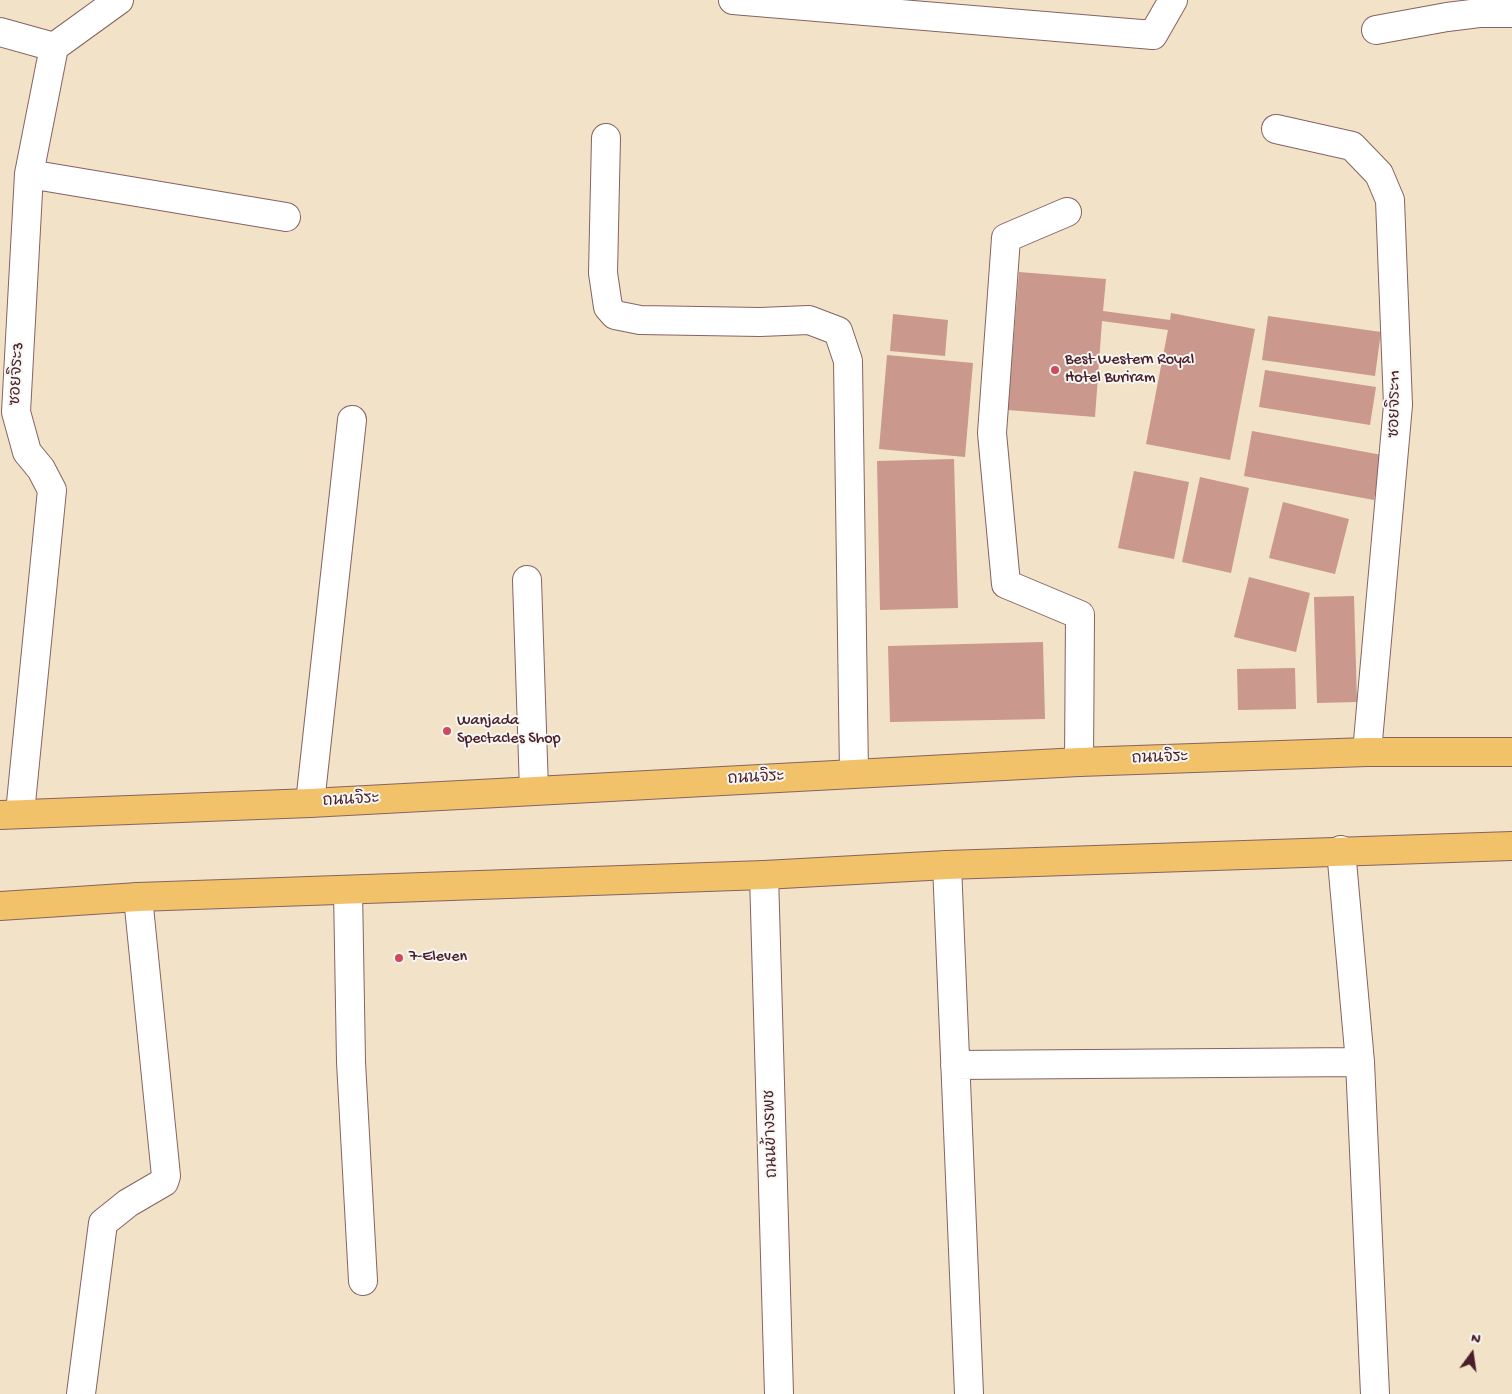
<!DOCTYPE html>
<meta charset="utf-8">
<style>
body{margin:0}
#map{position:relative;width:1512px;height:1394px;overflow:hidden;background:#f2e2c8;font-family:"Gochi Hand",sans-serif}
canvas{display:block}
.north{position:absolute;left:1447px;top:1329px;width:50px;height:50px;-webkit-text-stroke:4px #f6f6f2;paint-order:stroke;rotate:14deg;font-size:14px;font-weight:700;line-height:20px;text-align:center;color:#4a1f2b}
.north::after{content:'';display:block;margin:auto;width:18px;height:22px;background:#4a1f2b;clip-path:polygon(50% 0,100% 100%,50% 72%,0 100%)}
</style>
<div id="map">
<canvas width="1512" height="1394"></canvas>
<div class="north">N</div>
</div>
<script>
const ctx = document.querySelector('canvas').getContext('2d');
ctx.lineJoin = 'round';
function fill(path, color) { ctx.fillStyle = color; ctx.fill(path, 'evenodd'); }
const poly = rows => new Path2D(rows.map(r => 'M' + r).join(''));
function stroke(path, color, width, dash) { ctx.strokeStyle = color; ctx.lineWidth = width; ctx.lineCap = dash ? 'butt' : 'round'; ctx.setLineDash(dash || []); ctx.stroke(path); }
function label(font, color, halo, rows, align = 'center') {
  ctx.font = font + ' "Gochi Hand","Playpen Sans Thai",sans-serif'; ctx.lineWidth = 4; ctx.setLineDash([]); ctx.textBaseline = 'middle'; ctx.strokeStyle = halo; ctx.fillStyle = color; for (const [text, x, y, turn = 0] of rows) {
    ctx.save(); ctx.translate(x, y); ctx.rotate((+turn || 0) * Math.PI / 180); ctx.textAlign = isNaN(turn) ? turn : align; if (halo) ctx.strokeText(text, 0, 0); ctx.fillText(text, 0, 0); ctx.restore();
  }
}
fill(poly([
 [1019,272,1106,279,1103,311,1170,320,1171,313,1255,329,1230,460,1146,444,1168,330,1102,321,1095,417,1008,410],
 [893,314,948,320,945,356,890,351],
 [1268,316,1381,332,1375,376,1262,360],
 [887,355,973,363,965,457,879,449],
 [1265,370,1376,387,1370,425,1259,407],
 [1252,431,1382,455,1374,500,1244,476],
 [954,459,958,608,880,610,877,461],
 [1134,471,1189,482,1174,559,1118,548],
 [1200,477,1249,488,1231,573,1182,562],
 [1283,502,1349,519,1335,574,1269,558],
 [1249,577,1310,593,1296,652,1234,637],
 [1354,596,1357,702,1317,703,1314,597],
 [1043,642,1045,719,890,722,888,646],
 [1295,668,1296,709,1238,710,1237,669]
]), '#ca988c');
const minor = poly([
 [733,0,1153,35,1173,0],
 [1376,30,1447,17,1479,13,1512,13],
 [0,32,54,47],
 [54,47,119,0],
 [1276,129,1352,146,1379,174,1390,200,1398,405,1367,752],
 [606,138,603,273,608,307,615,315,640,320,760,322,809,320,838,331,848,361,854,773],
 [29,174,286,217],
 [1067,212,1006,238,992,433,1006,584,1080,615,1079,762],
 [527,580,534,790],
 [310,803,352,420],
 [20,813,52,490,41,469,27,452,16,412,29,174,54,47],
 [1341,850,1360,1062],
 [947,865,969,1394],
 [764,875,779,1394],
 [348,890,351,1062,363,1281],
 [955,1065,1360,1062,1375,1394],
 [81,1394,103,1223,128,1203,164,1182,166,1176,138,897]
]);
const major = poly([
 [0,815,310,803,1079,762,1367,752,1512,752],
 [0,906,138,897,764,875,947,865,1512,846]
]);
stroke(minor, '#856362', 30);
stroke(major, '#856362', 30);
stroke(minor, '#fff', 28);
stroke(major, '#f2c26a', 28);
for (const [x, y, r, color] of [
 [1055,370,5,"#d1495b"],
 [447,731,5,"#d1495b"],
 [399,958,5,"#d1495b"]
]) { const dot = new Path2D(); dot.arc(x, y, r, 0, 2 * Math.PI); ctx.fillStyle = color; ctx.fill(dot); stroke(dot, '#f6f6f2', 2); }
label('16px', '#4a1f2b', '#f6f6f2', [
 ["Best Western Royal",1065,361],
 ["Hotel Buriram",1065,379],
 ["Wanjada",457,722],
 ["Spectacles Shop",457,740],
 ["7-Eleven",409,958]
], 'left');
label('16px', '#4a1f2b', '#f6f6f2', [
 ["ซอยจิระ3",18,374,-87],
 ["ซอยจิระ11",1396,404,-89],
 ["ถนนจิระ",1160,759,-2],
 ["ถนนจิระ",756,779,-3],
 ["ถนนจิระ",351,801,-3],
 ["ถนนข้างรพช",772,1134,-92]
]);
</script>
